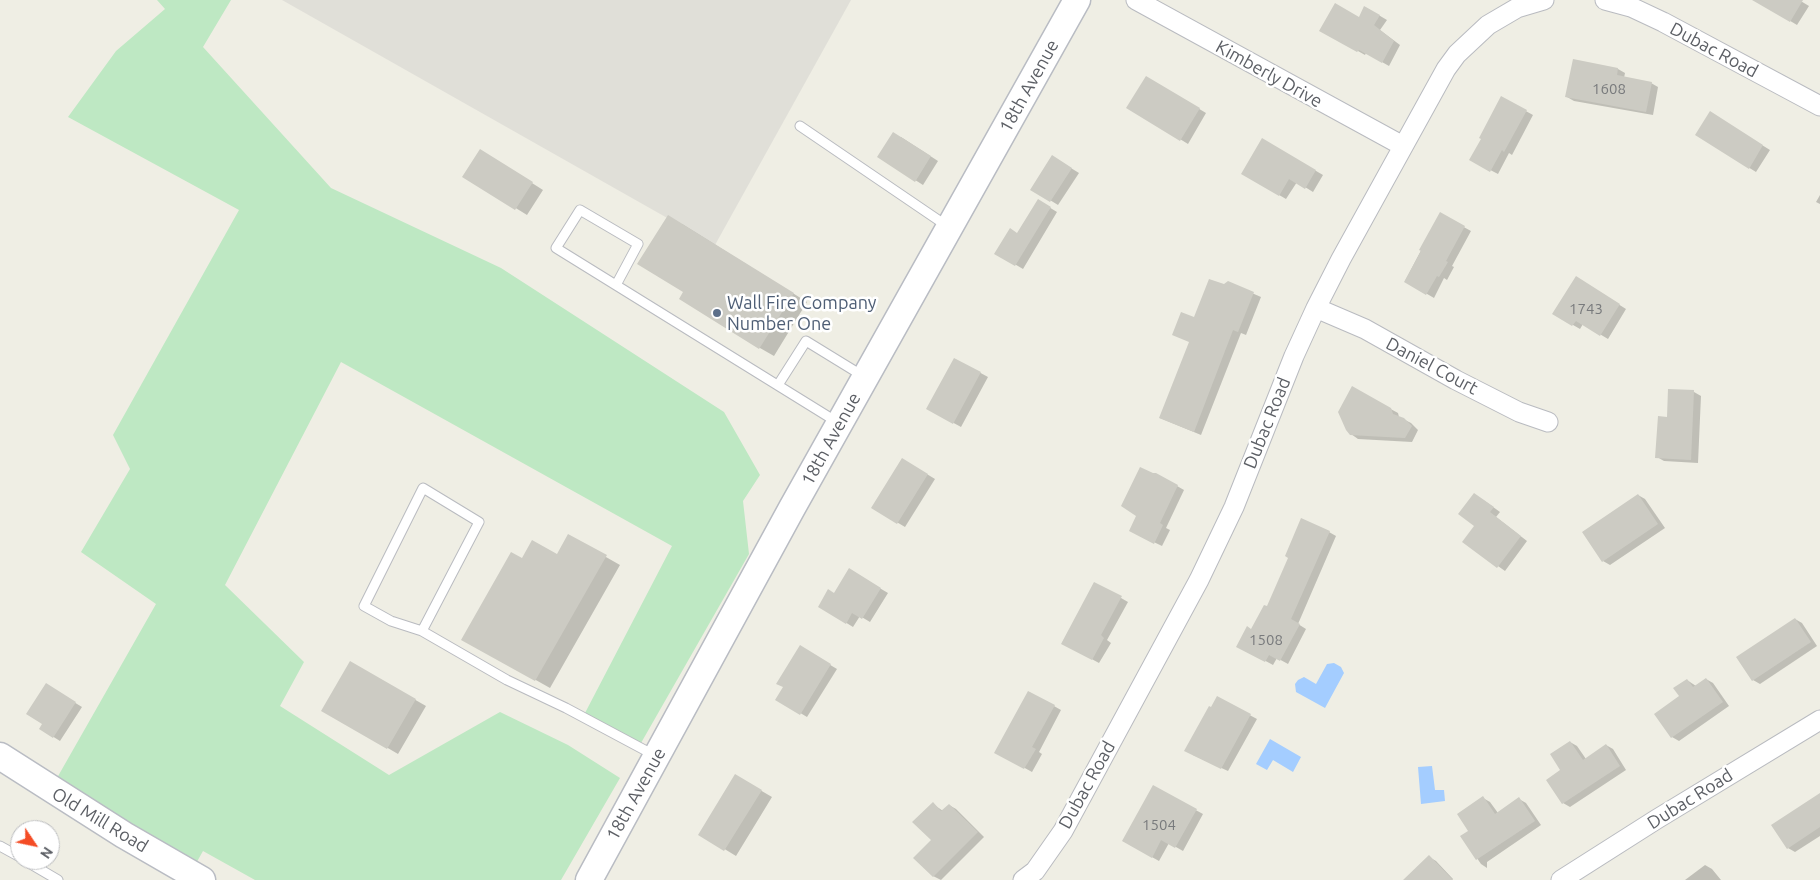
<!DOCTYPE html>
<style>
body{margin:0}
#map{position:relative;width:1820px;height:880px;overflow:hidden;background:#efeee4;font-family:Ubuntu,sans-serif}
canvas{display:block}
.north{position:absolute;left:10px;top:820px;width:50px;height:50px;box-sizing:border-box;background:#fff;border:1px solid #bebfc1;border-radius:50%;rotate:124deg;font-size:14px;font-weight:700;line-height:20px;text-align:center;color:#5c5f65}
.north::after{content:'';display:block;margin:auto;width:18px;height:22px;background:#f44c25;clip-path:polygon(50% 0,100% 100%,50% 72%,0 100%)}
</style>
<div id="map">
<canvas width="1820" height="880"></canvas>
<div class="north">N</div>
</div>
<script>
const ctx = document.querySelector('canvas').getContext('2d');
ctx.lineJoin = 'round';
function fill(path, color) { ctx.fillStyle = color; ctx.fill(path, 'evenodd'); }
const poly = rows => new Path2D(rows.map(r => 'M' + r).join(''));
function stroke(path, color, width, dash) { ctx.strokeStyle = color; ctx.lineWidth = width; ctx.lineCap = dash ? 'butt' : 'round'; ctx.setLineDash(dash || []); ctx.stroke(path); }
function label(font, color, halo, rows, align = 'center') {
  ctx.font = font + ' Ubuntu,sans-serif'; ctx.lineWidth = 5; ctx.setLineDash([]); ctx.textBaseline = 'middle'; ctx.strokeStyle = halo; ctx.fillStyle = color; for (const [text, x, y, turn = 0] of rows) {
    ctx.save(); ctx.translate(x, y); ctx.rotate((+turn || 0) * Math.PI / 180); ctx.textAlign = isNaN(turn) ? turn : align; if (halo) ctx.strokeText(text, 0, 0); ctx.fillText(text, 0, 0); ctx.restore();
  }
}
fill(poly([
 [282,0,851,0,715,245]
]), '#e0dfd8');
fill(poly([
 [157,0,231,0,203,47,331,188,501,268,724,412,760,475,743,501,749,554,641,743,585,713,672,546,341,362,225,585,304,662,280,706,389,775,500,712,568,745,620,778,561,880,255,880,203,851,194,867,53,785,156,604,81,552,130,469,113,435,239,210,68,117,116,51,165,9]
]), '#bee8c3');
fill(poly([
 [1334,663,1341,667,1344,673,1325,708,1296,692,1295,684,1298,680,1304,677,1316,684,1327,664],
 [1270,739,1301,757,1293,772,1273,760,1267,770,1256,764],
 [1432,766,1435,790,1444,790,1445,801,1421,804,1418,767]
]), '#a4cdff');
fill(poly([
 [1755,0,1799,0,1809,6,1797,25],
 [1365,7,1387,20,1380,30,1400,45,1389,66,1366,53,1365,55,1321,30,1360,19],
 [1574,61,1618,69,1625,73,1624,78,1651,83,1658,87,1653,115,1574,101,1567,97],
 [1146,77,1206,113,1188,144,1128,107],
 [1502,98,1533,115,1512,155,1509,153,1498,174,1471,160],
 [1710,113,1770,150,1756,172,1696,135],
 [901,137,938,161,923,185,879,157],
 [1263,140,1323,175,1313,192,1297,182,1286,199,1243,174],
 [491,157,543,190,527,215,464,176],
 [1053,157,1079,173,1058,205,1032,189],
 [1820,195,1820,204,1816,202],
 [1039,201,1057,212,1023,269,996,253,1018,234],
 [1440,214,1471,231,1452,266,1454,267,1447,280,1444,278,1434,298,1405,281],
 [682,224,807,302,774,356,760,348,684,292],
 [1583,282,1626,309,1608,339,1583,324,1580,329,1554,314],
 [1229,283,1261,297,1246,335,1241,333,1201,435,1160,418,1190,342,1195,319],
 [955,359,988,377,961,427,928,409],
 [1352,388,1398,413,1399,417,1411,423,1418,430,1412,442,1358,439,1351,434],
 [1669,390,1694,392,1701,396,1698,463,1664,461,1657,457,1668,418],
 [902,459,935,479,905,527,873,508],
 [1156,474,1184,490,1166,528,1170,530,1162,546,1137,534],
 [1638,495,1645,499,1665,528,1610,565,1603,561],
 [1482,499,1500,512,1496,517,1527,541,1505,571,1464,542,1476,526],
 [1329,532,1336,536,1298,624,1306,629,1288,664,1277,658,1273,665,1238,646,1252,630,1267,608,1290,558],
 [569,536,620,565,550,688,463,639,522,560,557,556],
 [849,570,888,593,870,622,860,616,853,627,819,606,834,594],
 [1095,583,1128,602,1107,640,1111,643,1099,663,1062,643],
 [1795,619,1802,623,1817,646,1760,684,1753,680,1738,657],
 [800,647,837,669,807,717,777,699,784,687],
 [351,663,426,706,398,754,323,710],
 [1706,679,1713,683,1729,706,1679,741,1672,737,1656,714,1681,697,1687,680,1696,686],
 [46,685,82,707,60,741,41,729,44,724],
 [1029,692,1061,710,1039,752,1042,754,1032,772,996,752],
 [1218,698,1257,719,1228,771,1193,755],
 [1570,742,1577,746,1586,759,1606,745,1613,749,1626,770,1570,807,1563,803,1562,770],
 [736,776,772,797,736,856,700,834],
 [1153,787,1203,814,1183,851,1169,843,1159,861,1123,841],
 [1820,795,1820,836,1795,852,1788,848],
 [1483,798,1490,802,1498,813,1519,799,1526,803,1541,825,1487,862,1487,868,1481,864,1462,836,1470,831],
 [933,804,943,811,949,805,956,809,984,837,941,880,933,876],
 [1429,857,1436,861,1453,879,1452,880,1405,880],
 [1705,865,1712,869,1721,880,1685,880]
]), '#0003');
fill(poly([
 [1752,0,1803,0,1790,22],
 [1335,3,1359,17,1364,6,1380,15,1374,25,1394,41,1382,63,1359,50,1357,52,1319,31],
 [1573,59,1618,68,1617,75,1652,82,1646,112,1565,97],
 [1146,76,1200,108,1180,141,1126,108],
 [1501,96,1527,110,1504,152,1502,150,1490,172,1469,160,1481,139,1479,138],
 [1710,111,1763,145,1749,169,1695,135],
 [893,132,931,156,915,182,877,157],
 [1262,138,1316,170,1305,189,1289,179,1279,196,1241,174],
 [480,149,533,182,515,210,462,177],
 [1052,155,1072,168,1050,202,1030,190],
 [1038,199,1051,207,1015,266,994,254,1010,228,1017,233],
 [1440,212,1465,226,1446,261,1448,262,1439,277,1437,276,1426,295,1404,282,1421,251,1419,250],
 [668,215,794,293,759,349,679,299,683,292,637,264],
 [1576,276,1620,304,1600,336,1576,321,1572,326,1552,314],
 [1209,279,1224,284,1228,281,1254,292,1238,332,1233,330,1194,432,1159,418,1189,342,1172,335,1181,312,1194,317],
 [954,358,981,372,953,424,926,409],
 [1352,386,1391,408,1393,414,1404,418,1412,426,1405,438,1350,435,1346,430,1338,412],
 [1668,389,1694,390,1691,460,1655,458,1658,416,1667,417],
 [902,458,928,474,897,524,871,508],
 [1140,467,1153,473,1156,473,1178,485,1160,523,1163,525,1154,544,1129,531,1136,516,1121,506],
 [1474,493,1494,507,1490,512,1521,536,1497,568,1462,542,1474,526,1458,514],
 [1638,494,1658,524,1602,562,1582,532],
 [1301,518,1330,531,1291,619,1300,624,1280,661,1269,655,1265,662,1236,647,1247,626,1251,629,1264,605,1267,606,1288,558,1285,556],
 [568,534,607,555,535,681,461,640,511,552,522,558,532,540,557,554],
 [849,568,881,588,862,619,852,613,846,624,818,607,828,589,834,593],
 [1094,582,1122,596,1101,635,1104,638,1092,660,1061,644],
 [1795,618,1811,642,1752,681,1736,657],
 [800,645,831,664,800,715,775,700,783,687,776,684],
 [350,661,416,699,387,749,321,711],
 [1706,678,1723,702,1671,738,1654,714,1679,696,1673,688,1687,679,1693,687],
 [46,683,76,702,53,738,39,729,42,724,26,714],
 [1028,691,1055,705,1032,747,1036,749,1024,769,994,753],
 [1217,696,1251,714,1221,769,1184,751,1209,706,1211,707],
 [1570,741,1583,760,1606,744,1620,766,1562,804,1546,780,1560,770,1550,754],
 [735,774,762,790,724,851,698,835],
 [1153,785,1197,809,1175,848,1161,840,1152,858,1122,841],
 [1820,793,1820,827,1787,849,1771,825],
 [1483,796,1495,814,1519,797,1535,821,1476,860,1460,836,1468,831,1457,814],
 [933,802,941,811,949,804,978,832,933,877,913,858,931,840,912,822],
 [1429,855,1453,880,1403,880]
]), '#cccbc3');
const lane = poly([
 [800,126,947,226],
 [616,285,638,244,580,210,556,248,837,422],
 [778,385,806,341,863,376],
 [422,631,479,522,423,488,364,606,391,621,422,631,507,680,566,708,654,755],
 [0,846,20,857],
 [24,860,58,880]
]);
const street = poly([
 [1136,0,1403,146],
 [1605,0,1631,7,1663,22,1820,106],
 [1316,308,1365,329,1456,380,1519,412,1548,422],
 [1023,880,1035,871,1063,831,1199,580,1234,507,1294,356,1316,308,1341,259,1446,69,1457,54,1488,25,1517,8,1544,0],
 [1561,880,1657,819,1820,720]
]);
const secondary = poly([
 [0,756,124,835,202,880],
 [589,880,792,508,1077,0]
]);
stroke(lane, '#b9bbc0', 11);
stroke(street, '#b9bbc0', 21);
stroke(secondary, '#b9bcc3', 29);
stroke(lane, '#fff', 9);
stroke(street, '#fff', 19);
stroke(secondary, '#fff', 26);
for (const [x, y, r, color] of [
 [717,313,5,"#5c6f8a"]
]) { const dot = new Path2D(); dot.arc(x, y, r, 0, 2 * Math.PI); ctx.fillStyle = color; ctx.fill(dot); stroke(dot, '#fff', 2); }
label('15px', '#787a7c', null, [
 ["1608",1609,89],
 ["1743",1586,309],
 ["1508",1266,640],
 ["1504",1159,825]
]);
label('18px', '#5c5f65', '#fff', [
 ["Dubac Road",1714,50,28],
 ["Kimberly Drive",1269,74,29],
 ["18th Avenue",1029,86,-61],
 ["Daniel Court",1432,366,28],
 ["Dubac Road",1267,423,-68],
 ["18th Avenue",831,439,-61],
 ["Dubac Road",1087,785,-61],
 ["18th Avenue",636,794,-61],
 ["Dubac Road",1690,799,-32],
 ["Old Mill Road",100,820,31]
]);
label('18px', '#4e5e75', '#fff', [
 ["Wall Fire Company",727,303],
 ["Number One",727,324]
], 'left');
</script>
